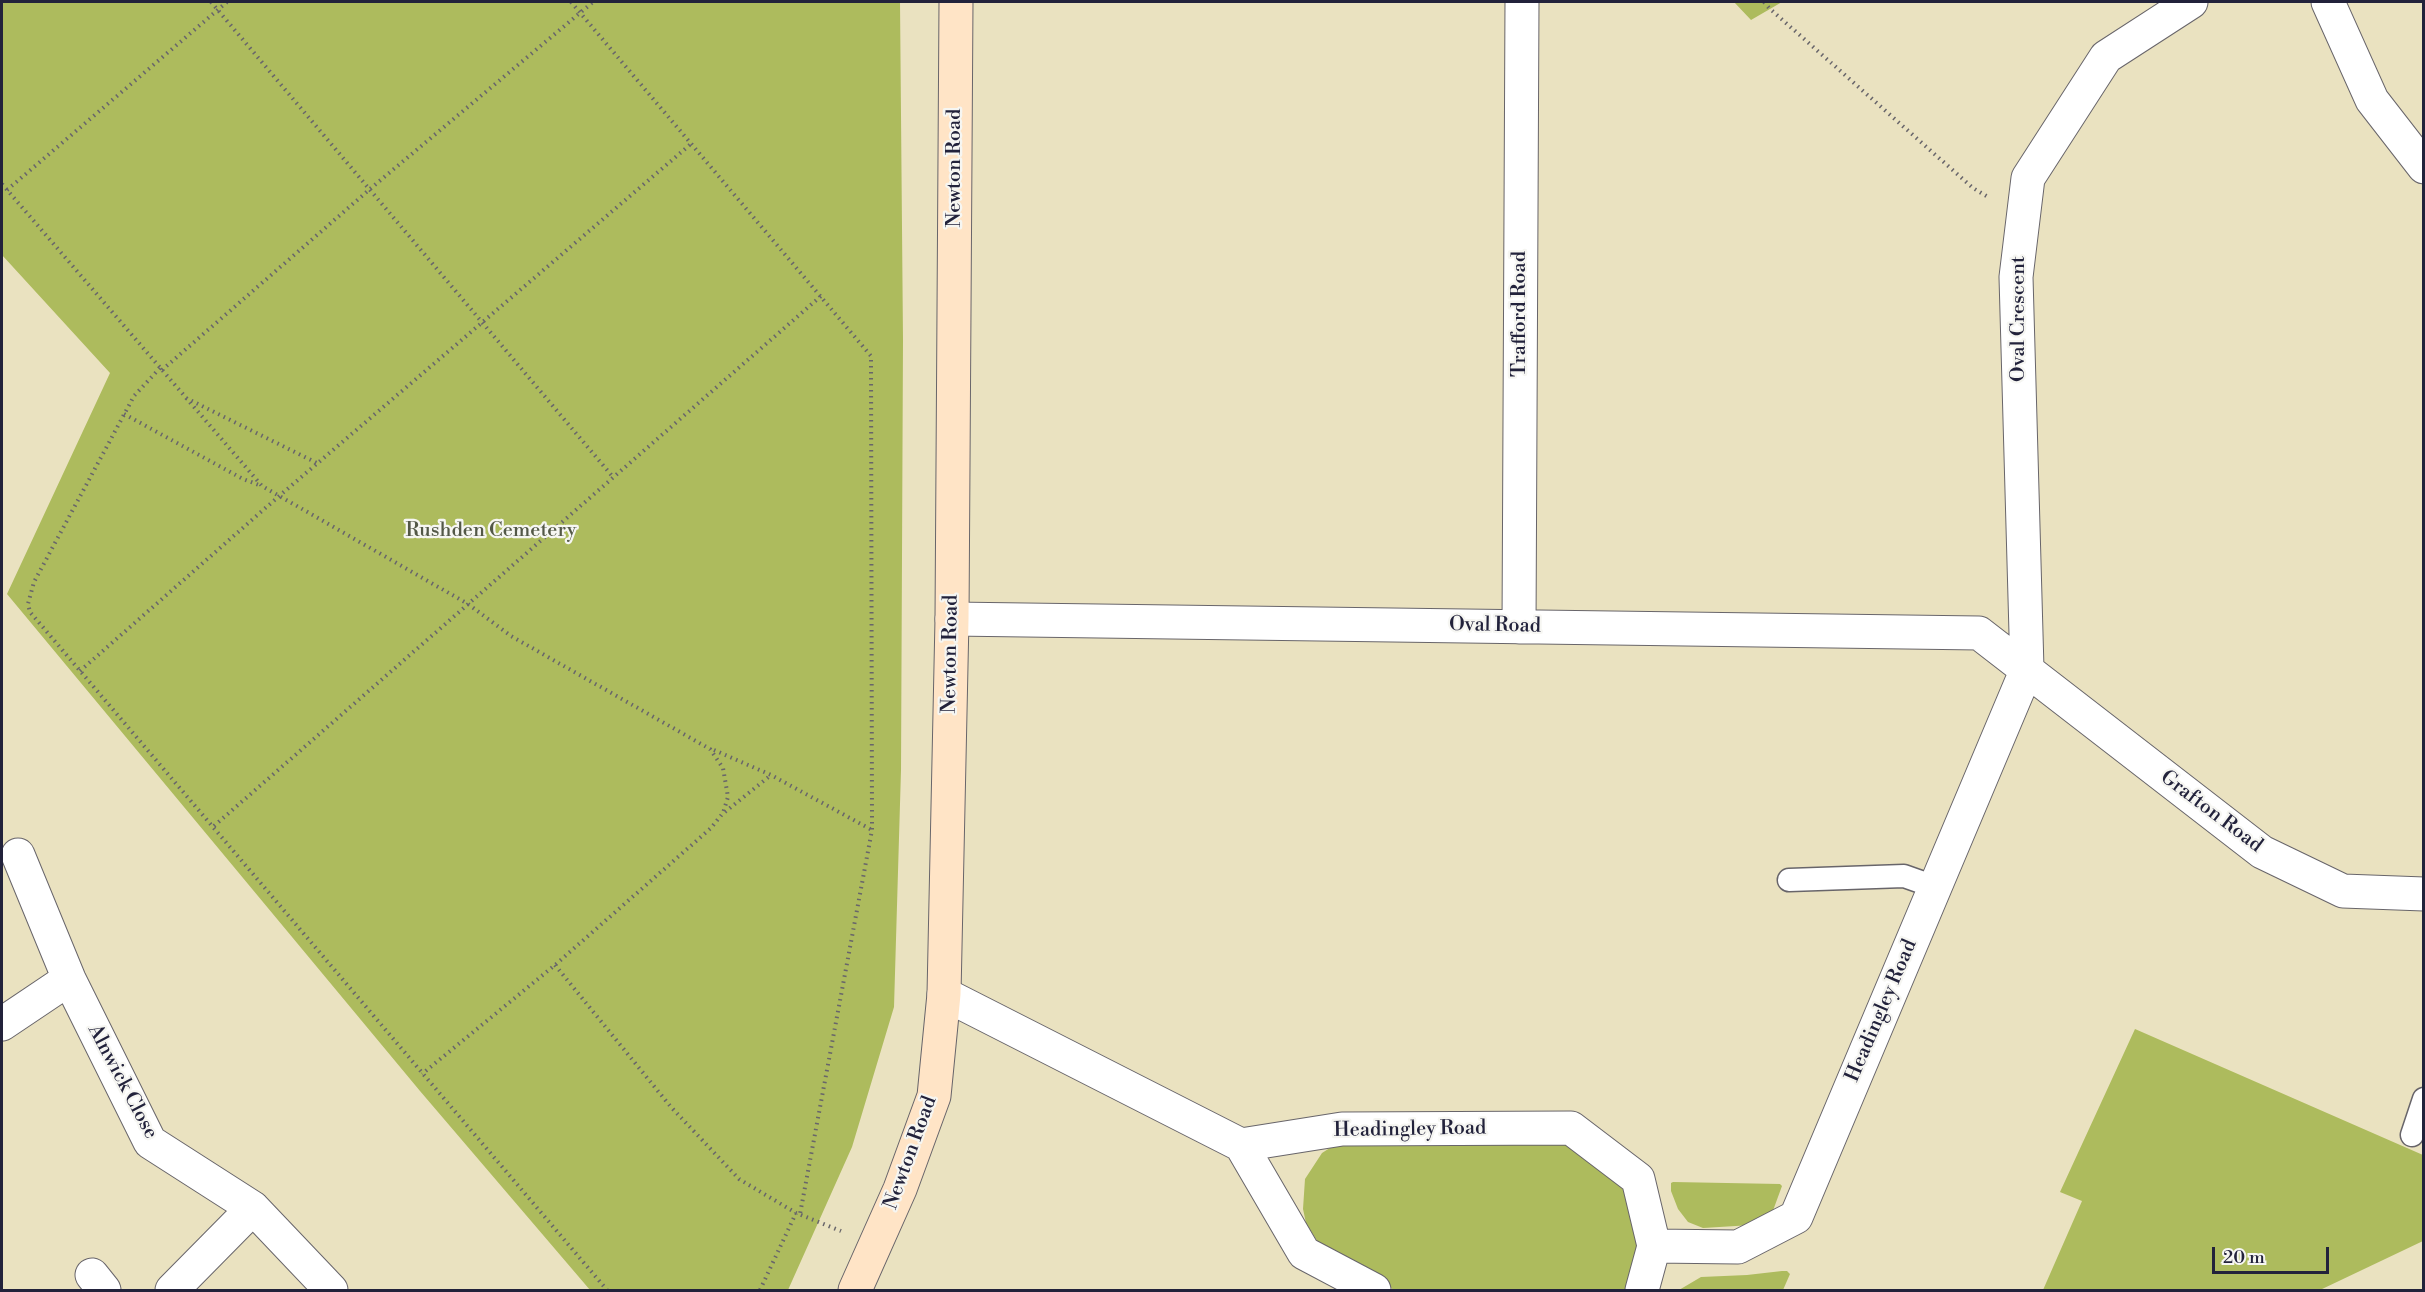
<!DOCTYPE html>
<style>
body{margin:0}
#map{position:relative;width:2425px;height:1292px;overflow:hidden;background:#eae2c0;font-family:"Libre Bodoni",serif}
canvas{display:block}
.frame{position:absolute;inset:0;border:3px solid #22223b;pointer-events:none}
.scale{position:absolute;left:2212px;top:1247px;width:117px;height:27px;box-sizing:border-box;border:3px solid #22223b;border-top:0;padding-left:8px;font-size:18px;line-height:21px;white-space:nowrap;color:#22223b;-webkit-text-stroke:4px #f6f6f2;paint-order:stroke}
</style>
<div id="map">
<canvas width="2425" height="1292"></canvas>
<div class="frame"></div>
<div class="scale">20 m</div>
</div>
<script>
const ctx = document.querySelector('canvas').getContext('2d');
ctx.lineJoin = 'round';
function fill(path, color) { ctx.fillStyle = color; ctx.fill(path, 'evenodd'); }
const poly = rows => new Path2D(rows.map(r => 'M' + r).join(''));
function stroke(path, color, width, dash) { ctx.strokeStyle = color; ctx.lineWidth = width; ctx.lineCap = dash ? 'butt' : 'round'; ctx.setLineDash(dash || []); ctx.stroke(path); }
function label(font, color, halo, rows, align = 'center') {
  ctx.font = font + ' "Libre Bodoni",serif'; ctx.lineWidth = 4.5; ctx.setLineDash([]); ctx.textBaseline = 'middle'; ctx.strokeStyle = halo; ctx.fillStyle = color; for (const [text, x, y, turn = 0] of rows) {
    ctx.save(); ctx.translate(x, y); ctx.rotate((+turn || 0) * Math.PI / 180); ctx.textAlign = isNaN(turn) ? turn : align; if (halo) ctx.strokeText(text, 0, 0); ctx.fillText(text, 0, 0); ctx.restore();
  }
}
fill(poly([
 [2,2,900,2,903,340,901,770,894,1007,852,1147,788,1290,590,1290,420,1091,7,594,110,373,2,255],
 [1734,2,1782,2,1751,20],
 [2135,1029,2423,1155,2423,1241,2320,1290,2043,1290,2082,1201,2060,1192],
 [1558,1140,1608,1166,1632,1198,1641,1245,1632,1290,1394,1290,1319,1244,1306,1223,1303,1209,1305,1179,1322,1153,1336,1144],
 [1673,1182,1780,1184,1782,1186,1771,1216,1752,1225,1703,1228,1688,1222,1678,1209,1671,1191,1671,1183],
 [1782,1271,1787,1271,1790,1274,1783,1290,1679,1290,1701,1277,1747,1275]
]), '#adbb5d');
const lane = poly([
 [1789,880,1904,876,1935,887],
 [2412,1135,2424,1099]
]);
const street = poly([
 [2328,2,2372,100,2424,167],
 [952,619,1979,633,2262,852,2343,891,2424,894],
 [1519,627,1522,2],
 [18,855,69,979,150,1142,253,1208,331,1290],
 [944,994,1241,1145,1304,1253,1374,1290],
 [2,1024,69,979],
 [1241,1145,1342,1129,1571,1128,1638,1179,1654,1246],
 [92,1275,104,1290],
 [172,1290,253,1208],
 [1642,1290,1654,1246,1738,1247,1796,1217,2027,669,2016,277,2028,178,2106,57,2191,2]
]);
const secondary = poly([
 [855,1290,900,1189,934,1096,944,994,952,619,956,2]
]);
stroke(lane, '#68656a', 25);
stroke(street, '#68656a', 35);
stroke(secondary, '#68656a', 35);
stroke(poly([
 [211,2,613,477],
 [571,2,871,356,872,830,800,1214],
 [1764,2,1769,8,1973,188,1988,197],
 [2,184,262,486,468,604,511,636,710,749,723,768,728,797,723,813,711,828,555,965,422,1074],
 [7,190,227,2],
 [160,368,134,396,34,582,28,604,30,612,607,1290],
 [162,370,370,189,593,2],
 [186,398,317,463],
 [124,414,243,479,259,485],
 [80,671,278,497,692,143],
 [714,750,771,775,872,830],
 [725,812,771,775],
 [214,826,821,296],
 [555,965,671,1107,739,1179,796,1213,841,1231],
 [760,1290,796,1213]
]), '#68656a', 4, [1.5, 4.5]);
stroke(lane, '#fff', 22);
stroke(street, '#fff', 33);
stroke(secondary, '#ffe4c6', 33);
label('20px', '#22223b', '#f6f6f2', [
 ["Newton Road",955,168,-90],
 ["Trafford Road",1520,314,-90],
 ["Oval Crescent",2019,319,-90],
 ["Oval Road",1495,626,1],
 ["Newton Road",951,654,-89],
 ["Grafton Road",2211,812,37],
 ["Headingley Road",1882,1011,-67],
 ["Alnwick Close",122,1082,62],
 ["Headingley Road",1410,1130,-1],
 ["Newton Road",911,1153,-70]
]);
label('20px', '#535847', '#f6f6f2', [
 ["Rushden Cemetery",491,531]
]);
</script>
